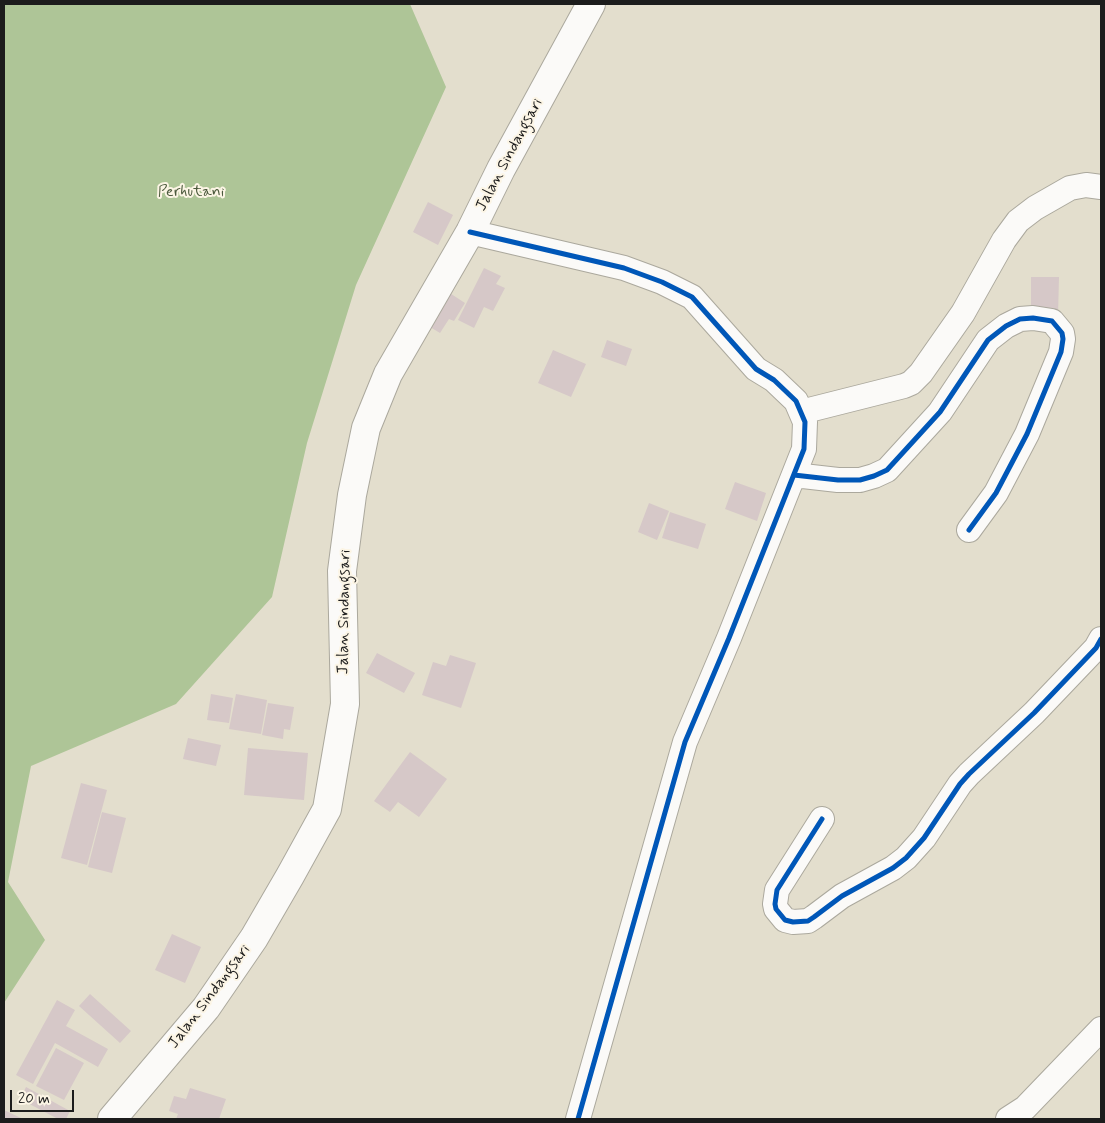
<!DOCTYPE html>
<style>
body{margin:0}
#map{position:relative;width:1105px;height:1123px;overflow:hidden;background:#e3decd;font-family:Mynerve,sans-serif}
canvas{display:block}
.frame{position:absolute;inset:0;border:5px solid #1c1c1c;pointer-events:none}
.scale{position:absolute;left:10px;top:1090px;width:64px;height:22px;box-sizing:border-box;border:2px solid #1c1c1c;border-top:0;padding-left:6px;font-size:15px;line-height:18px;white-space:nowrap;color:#1c1c1c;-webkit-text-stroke:4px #fcf5e5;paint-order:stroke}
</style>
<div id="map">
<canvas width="1105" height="1123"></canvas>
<div class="frame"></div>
<div class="scale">20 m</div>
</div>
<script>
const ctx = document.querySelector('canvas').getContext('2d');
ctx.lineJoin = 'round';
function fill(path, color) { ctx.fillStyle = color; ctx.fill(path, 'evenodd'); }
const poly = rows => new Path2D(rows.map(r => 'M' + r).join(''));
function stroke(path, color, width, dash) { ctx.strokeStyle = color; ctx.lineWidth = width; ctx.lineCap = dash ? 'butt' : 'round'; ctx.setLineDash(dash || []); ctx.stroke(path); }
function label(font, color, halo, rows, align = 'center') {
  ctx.font = font + ' Mynerve,sans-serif'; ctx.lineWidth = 4; ctx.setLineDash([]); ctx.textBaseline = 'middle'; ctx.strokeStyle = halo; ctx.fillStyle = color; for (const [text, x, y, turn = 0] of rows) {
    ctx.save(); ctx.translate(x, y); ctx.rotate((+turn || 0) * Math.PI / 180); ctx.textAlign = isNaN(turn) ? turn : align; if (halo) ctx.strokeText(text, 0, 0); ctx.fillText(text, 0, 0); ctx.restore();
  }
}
fill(poly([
 [4,4,410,4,446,87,356,285,307,443,272,597,176,704,31,766,8,882,45,940,4,1003]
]), '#aec597');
fill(poly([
 [428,202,453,215,438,245,413,232],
 [484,268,501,276,496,284,505,288,493,311,484,307,474,328,458,320],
 [1031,277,1059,277,1058,316,1031,315],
 [445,290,465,303,454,321,449,319,440,333,425,324],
 [607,340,632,349,626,366,601,357],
 [553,350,586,364,571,397,538,383],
 [735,482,766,493,757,521,725,509],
 [649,503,669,511,657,540,638,532],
 [670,512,706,524,698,549,662,538],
 [377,653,415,673,404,693,366,673],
 [450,655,476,663,461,708,422,695,433,662,446,666],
 [211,694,233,698,229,723,207,720],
 [236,694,267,700,261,734,229,729],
 [268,703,294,707,290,730,284,729,283,739,262,735],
 [188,738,221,745,216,766,183,759],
 [248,748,308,753,304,800,244,795],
 [410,752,447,779,419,817,398,802,390,812,374,801],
 [81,783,107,790,87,865,61,858],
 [102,812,126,818,112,873,88,867],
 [172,934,201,947,185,983,155,970],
 [90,994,131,1031,120,1043,79,1006],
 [57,1000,75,1010,66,1026,108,1049,98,1067,55,1043,33,1084,16,1075],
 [56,1048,84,1063,64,1100,36,1086],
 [26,1087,70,1111,66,1119,58,1119,20,1099],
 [190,1088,226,1099,219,1119,176,1119,178,1114,169,1111,174,1096,186,1099],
 [4,1110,23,1119,4,1119]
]), '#d6c8c8');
const minor = poly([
 [470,232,624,268,662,282,692,297,756,369,774,380,796,401,805,422,804,449,729,638,685,742,578,1119],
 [801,412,904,386,911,383,921,373,963,313,1004,240,1018,221,1035,208,1070,188,1086,185,1101,187],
 [794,475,838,480,860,480,874,476,887,470,940,412,988,340,1006,326,1020,319,1033,318,1052,321,1062,333,1063,339,1061,352,1027,434,996,493,969,530],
 [822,819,777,890,775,904,776,909,785,920,793,922,808,921,814,917,842,896,893,868,906,858,924,838,960,784,969,774,1034,713,1096,648,1101,639],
 [1008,1119,1025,1108,1101,1029]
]);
const primary = poly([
 [112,1119,206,1008,254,938,290,876,327,809,345,704,342,571,352,495,366,428,388,374,470,232,501,169,591,4]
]);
stroke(minor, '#aba89d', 26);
stroke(primary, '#aba89d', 30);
stroke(minor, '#fbfaf8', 24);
stroke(primary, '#fbfaf8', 28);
stroke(poly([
 [470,232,624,268,662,282,692,297,756,369,774,380,796,401,805,422,804,449,729,638,685,742,578,1119],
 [794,475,838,480,860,480,874,476,887,470,940,412,988,340,1006,326,1020,319,1033,318,1052,321,1062,333,1063,339,1061,352,1027,434,996,493,969,530],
 [822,819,777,890,775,904,776,909,785,920,793,922,808,921,814,917,842,896,893,868,906,858,924,838,960,784,969,774,1034,713,1096,648,1101,639]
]), '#0057b8', 5);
label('16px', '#1c1c1c', '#fcf5e5', [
 ["Jalan Sindangsari",510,155,-62],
 ["Jalan Sindangsari",345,612,-89],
 ["Jalan Sindangsari",210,997,-53]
]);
label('16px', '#4c5a3d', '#fcf5e5', [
 ["Perhutani",191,193]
]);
</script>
